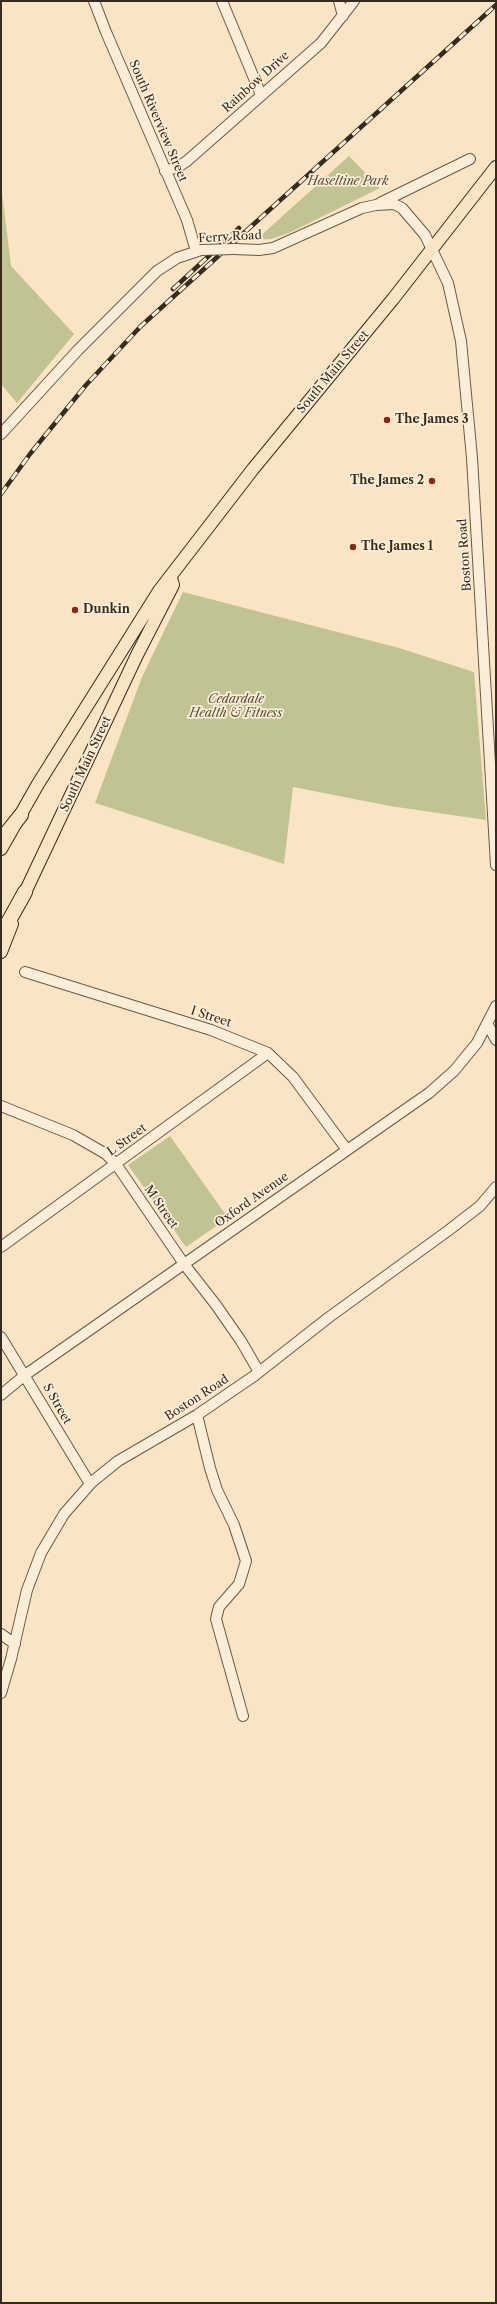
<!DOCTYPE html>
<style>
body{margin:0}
#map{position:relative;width:497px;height:2304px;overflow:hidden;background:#f9e5c4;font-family:"Libre Caslon Text",serif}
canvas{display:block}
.frame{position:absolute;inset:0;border:2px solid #372b1d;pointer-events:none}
</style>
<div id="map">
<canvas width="497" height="2304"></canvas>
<div class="frame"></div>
</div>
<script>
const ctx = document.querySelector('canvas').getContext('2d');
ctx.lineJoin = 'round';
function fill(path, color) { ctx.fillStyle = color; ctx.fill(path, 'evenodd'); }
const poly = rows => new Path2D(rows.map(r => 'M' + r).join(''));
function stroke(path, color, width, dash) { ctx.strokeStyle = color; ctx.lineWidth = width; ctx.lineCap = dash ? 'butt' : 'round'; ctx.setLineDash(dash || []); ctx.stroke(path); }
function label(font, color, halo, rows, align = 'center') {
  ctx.font = font + ' "Libre Caslon Text",serif'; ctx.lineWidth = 3.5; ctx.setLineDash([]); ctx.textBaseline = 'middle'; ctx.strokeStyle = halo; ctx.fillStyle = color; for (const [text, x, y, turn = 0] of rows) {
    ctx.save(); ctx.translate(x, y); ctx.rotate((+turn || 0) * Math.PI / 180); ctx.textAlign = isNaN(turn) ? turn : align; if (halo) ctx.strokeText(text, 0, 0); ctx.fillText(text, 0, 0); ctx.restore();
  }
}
fill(poly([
 [349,156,380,188,289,233,271,239,256,240],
 [1,185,11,266,74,334,17,403,1,384],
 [183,592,399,648,474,672,486,820,390,806,293,787,284,864,95,803,142,677],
 [170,1136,228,1218,186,1247,128,1165]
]), '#c1c392');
const minor = poly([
 [94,1,106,32,187,220,196,251],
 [222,1,261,95],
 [339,1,343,16],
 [165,171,178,167,187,161,321,43,354,1],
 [380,203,470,159],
 [234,249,259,250,273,248,362,208,376,205,394,204,402,208,425,235,448,283,461,341,472,458,496,865],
 [1,434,78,350,157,271,177,258,201,250],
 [25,972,211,1030,268,1053,293,1077,347,1150],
 [488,1025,496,1040],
 [1,1106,73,1135,106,1154,116,1164,184,1264,216,1305,241,1341,259,1372],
 [1,1247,268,1053],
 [1,1337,90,1484],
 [1,1395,25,1375,429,1093,454,1071,477,1043,496,1006],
 [197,1415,210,1468,217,1490,234,1525,246,1561,239,1584,219,1607,216,1619,243,1716],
 [1,1634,15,1644],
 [1,1693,11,1659,27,1590,41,1553,64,1514,92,1482,118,1461,197,1415,254,1376,328,1318,449,1230,480,1206,496,1187]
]);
const major = poly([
 [1,849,38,784,159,591,253,469,393,299,496,167],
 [21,901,137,655,173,585,171,578],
 [1,952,12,924]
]);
const highway = poly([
 [1,840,21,815],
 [1,935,25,892]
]);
stroke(minor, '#685a47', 12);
stroke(major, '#372b1d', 14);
stroke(highway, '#372b1d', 16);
stroke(minor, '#fbeed9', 10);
stroke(major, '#f9e5c4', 12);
stroke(highway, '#f9e5c4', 14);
const rail = poly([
 [173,289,239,228],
 [1,494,30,454,86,385,141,326,496,5]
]);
stroke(rail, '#372b1d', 4.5);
stroke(rail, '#fbeed9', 3, [9]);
const minorBridge = poly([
 [201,250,234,249]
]);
stroke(minorBridge, '#685a47', 12, []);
stroke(minorBridge, '#fbeed9', 10);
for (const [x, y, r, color] of [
 [387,420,4,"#8f2418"],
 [432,481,4,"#8f2418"],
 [353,547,4,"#8f2418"],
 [75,610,4,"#8f2418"]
]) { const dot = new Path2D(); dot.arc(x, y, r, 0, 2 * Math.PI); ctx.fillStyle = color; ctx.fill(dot); stroke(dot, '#fbeed9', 1.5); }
label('12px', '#372b1d', '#fbeed9', [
 ["Rainbow Drive",256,82,-42],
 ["South Riverview Street",158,121,67],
 ["Ferry Road",230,237,-3],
 ["South Main Street",333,372,-50],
 ["Boston Road",465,555,-94],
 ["South Main Street",86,764,-65],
 ["I Street",211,1017,18],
 ["L Street",127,1140,-36],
 ["Oxford Avenue",252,1200,-35],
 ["M Street",161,1207,55],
 ["Boston Road",197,1398,-33],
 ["S Street",57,1404,60]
]);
label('italic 12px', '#5a513a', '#fbeed9', [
 ["Haseltine Park",348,182],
 ["Cedardale",236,700],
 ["Health & Fitness",236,714]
]);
label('bold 12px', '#372b1d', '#fbeed9', [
 ["The James 3",395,420],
 ["The James 2",424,481,"right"],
 ["The James 1",361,547],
 ["Dunkin",83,610]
], 'left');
</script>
